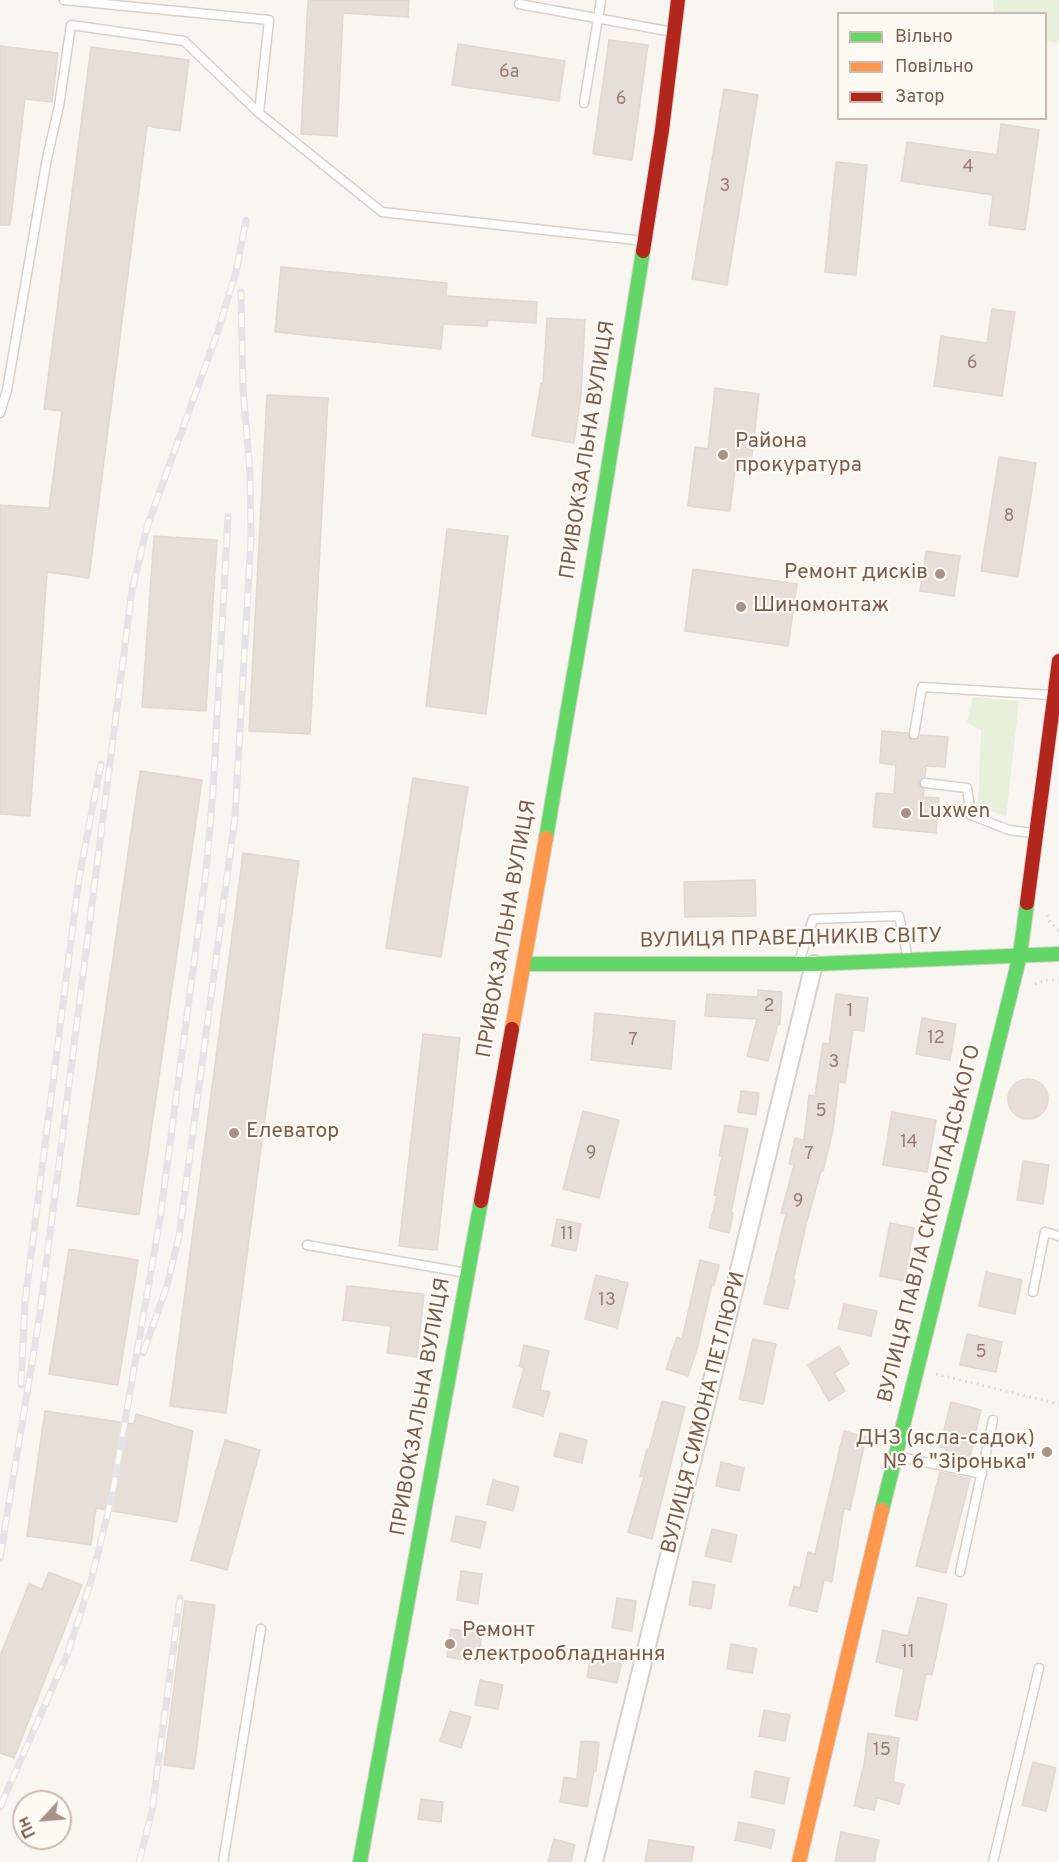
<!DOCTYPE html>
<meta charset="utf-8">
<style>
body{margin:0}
#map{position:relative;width:1059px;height:1862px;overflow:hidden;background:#f9f5f0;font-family:Overpass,sans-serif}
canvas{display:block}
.legend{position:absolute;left:837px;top:12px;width:210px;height:108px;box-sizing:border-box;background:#fffaf3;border:2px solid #cabbb1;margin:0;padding:8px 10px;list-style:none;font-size:18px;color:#7a5c4d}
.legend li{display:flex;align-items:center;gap:12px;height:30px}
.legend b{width:30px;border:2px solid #cabbb1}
.north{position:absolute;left:12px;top:1790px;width:60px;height:60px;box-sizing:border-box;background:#fffaf3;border:2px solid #cabbb1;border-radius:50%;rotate:244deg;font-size:16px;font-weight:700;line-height:24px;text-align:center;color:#7a5c4d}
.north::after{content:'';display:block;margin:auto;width:21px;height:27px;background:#a69286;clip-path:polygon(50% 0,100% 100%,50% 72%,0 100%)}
</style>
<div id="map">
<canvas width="1059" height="1862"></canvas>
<ul class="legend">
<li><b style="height:8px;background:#63d668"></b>Вільно</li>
<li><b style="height:8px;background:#ff974d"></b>Повільно</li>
<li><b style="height:8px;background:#b3261e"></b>Затор</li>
</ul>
<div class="north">Пн</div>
</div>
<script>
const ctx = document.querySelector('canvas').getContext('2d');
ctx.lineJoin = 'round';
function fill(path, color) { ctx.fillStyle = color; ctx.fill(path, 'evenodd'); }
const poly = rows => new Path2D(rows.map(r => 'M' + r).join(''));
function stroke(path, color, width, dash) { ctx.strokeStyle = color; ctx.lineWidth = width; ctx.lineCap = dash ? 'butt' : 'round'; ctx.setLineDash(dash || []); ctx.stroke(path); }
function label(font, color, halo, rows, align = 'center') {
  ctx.font = font + ' Overpass,sans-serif'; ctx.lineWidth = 4.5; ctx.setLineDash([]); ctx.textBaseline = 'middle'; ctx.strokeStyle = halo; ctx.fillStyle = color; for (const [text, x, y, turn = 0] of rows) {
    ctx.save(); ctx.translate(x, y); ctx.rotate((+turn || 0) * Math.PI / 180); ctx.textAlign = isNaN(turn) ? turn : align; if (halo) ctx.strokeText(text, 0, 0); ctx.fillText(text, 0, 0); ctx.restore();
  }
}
fill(poly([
 [993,0,1059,0,1059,43,1046,41,1046,14,994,13],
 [973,697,1019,701,1006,817,978,805,981,730,967,722]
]), '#e7f0db');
const building = poly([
 [308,0,409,0,408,17,343,13,337,136,301,134,308,0],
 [609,40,648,45,632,160,593,154,609,40],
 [458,44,565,61,559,101,452,85,458,44],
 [0,46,58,53,52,102,25,99,10,225,0,225,0,46],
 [91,47,189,60,180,131,147,126,89,578,47,572,30,816,0,814,0,505,49,508,62,411,44,409,91,47],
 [724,89,758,95,727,285,692,279,724,89],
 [1001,124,1039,130,1025,230,989,225,993,195,901,181,907,142,997,155,1001,124],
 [836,162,867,165,856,275,825,272,836,162],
 [281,267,447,283,446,296,537,302,536,323,488,320,487,326,443,324,441,349,275,332,281,267],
 [992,309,1015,312,1002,396,934,386,941,336,987,343,992,309],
 [547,318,585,320,581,396,574,443,532,436,541,383,543,383,547,318],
 [715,388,759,394,751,464,736,462,730,511,688,506,695,447,708,449,715,388],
 [267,395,328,398,310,734,249,731,267,395],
 [999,457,1036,463,1018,577,981,571,999,457],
 [447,529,508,536,486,714,426,706,447,529],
 [154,536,217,540,206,711,142,707,154,536],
 [926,551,960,556,954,596,920,591,926,551],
 [693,569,797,584,788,646,685,631,693,569],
 [882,731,908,733,910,738,914,740,918,738,920,735,948,737,945,767,926,766,925,777,919,782,919,786,924,789,923,797,939,798,936,833,873,827,876,793,894,794,896,765,880,763,882,731],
 [140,771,202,780,139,1215,77,1206,140,771],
 [413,778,468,787,441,957,386,948,413,778],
 [243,853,299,861,226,1413,170,1406,243,853],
 [755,880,756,916,685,917,684,882,755,880],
 [758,990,782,992,780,1024,778,1024,768,1061,747,1056,757,1019,705,1016,707,994,758,997,758,990],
 [836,994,868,998,864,1031,853,1030,845,1083,839,1082,833,1130,823,1171,821,1171,807,1221,793,1280,795,1280,788,1309,764,1304,786,1214,781,1213,794,1165,789,1164,795,1138,804,1140,809,1095,815,1096,823,1043,829,1044,836,994],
 [595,1013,675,1021,671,1069,591,1060,595,1013],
 [922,1018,956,1024,950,1060,916,1054,922,1018],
 [423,1034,460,1038,437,1250,399,1246,423,1034],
 '1008 1099a20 20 0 1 1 40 0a20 20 0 1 1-40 0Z',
 [741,1091,759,1093,756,1115,738,1112,741,1091],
 [583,1111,619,1120,599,1198,563,1189,583,1111],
 [892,1112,936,1120,927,1172,883,1165,892,1112],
 [725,1125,748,1129,731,1213,733,1213,729,1233,709,1228,717,1196,714,1195,722,1156,719,1156,725,1125],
 [1023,1161,1049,1165,1043,1204,1017,1200,1023,1161],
 [557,1219,581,1224,576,1251,552,1246,557,1219],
 [890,1223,914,1228,904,1281,880,1276,890,1223],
 [69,1249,138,1260,118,1385,49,1374,69,1249],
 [700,1260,719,1265,714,1285,712,1284,697,1349,688,1376,666,1369,677,1337,682,1339,700,1260],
 [986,1272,1022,1280,1015,1314,979,1306,986,1272],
 [596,1275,628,1283,617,1328,585,1319,596,1275],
 [347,1286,424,1294,417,1357,387,1353,391,1326,343,1320,347,1286],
 [844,1304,877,1311,871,1336,838,1329,844,1304],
 [967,1334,1002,1342,996,1372,960,1365,967,1334],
 [753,1339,776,1344,763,1404,739,1399,753,1339],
 [524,1345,549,1351,540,1390,550,1392,543,1416,513,1407,524,1368,519,1366,524,1345],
 [839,1346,849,1364,834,1373,845,1391,829,1401,808,1365,839,1346],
 [662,1401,685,1407,652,1539,628,1532,644,1477,640,1476,647,1449,649,1450,662,1401],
 [951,1402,981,1410,968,1465,944,1459,946,1448,940,1447,951,1402],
 [45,1411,134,1424,136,1414,193,1431,177,1522,96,1508,91,1545,27,1536,45,1411],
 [844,1431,866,1437,850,1510,844,1508,832,1582,824,1580,817,1612,789,1605,794,1586,800,1588,808,1552,815,1554,844,1431],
 [560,1433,587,1440,582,1463,554,1456,560,1433],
 [225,1440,260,1450,227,1570,191,1560,225,1440],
 [721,1462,744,1468,739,1491,716,1486,721,1462],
 [940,1472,970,1479,946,1573,916,1566,940,1472],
 [493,1480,519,1487,513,1511,487,1504,493,1480],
 [456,1516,486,1522,480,1548,451,1541,456,1516],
 [712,1529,737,1535,731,1562,705,1556,712,1529],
 [461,1571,482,1574,478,1604,457,1600,461,1571],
 [49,1572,82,1585,14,1758,0,1753,0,1656,29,1584,42,1589,49,1572],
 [693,1581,715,1585,711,1609,689,1605,693,1581],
 [918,1597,947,1604,932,1675,926,1674,917,1720,895,1716,904,1669,876,1662,883,1630,908,1636,918,1597],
 [617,1598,636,1601,632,1631,612,1628,617,1598],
 [185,1601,215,1605,194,1769,164,1765,185,1601],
 [451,1629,482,1634,478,1662,447,1657,451,1629],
 [731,1644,757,1649,752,1673,727,1669,731,1644],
 [591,1655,622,1661,617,1683,587,1677,591,1655],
 [480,1680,503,1685,498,1709,475,1705,480,1680],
 [764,1710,790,1715,785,1741,759,1736,764,1710],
 [450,1711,471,1717,461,1748,440,1741,450,1711],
 [868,1733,899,1738,893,1782,904,1784,899,1804,877,1798,874,1810,854,1806,864,1764,868,1733],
 [581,1741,599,1742,596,1771,594,1771,587,1807,560,1802,564,1777,577,1779,581,1741],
 [1033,1762,1056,1768,1046,1811,1022,1805,1033,1762],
 [755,1771,789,1778,784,1804,751,1797,755,1771],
 [421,1799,443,1802,441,1822,418,1819,421,1799],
 [739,1822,775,1830,771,1848,735,1840,739,1822],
 [841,1832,879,1840,874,1862,835,1862,841,1832],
 [554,1839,575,1845,571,1862,548,1862,554,1839],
 [649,1840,694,1847,691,1862,645,1862,649,1840]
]);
fill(building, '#e6ded7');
stroke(building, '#e2d8d2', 1.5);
const lane = poly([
 [64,0,269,20,259,113],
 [519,4,673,32],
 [584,103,601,0],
 [0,413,7,390,47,158,59,106,71,25,184,41,259,113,382,212,644,241],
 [914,734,922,687,1051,695],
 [925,783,967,788,971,815,1009,830,1033,833],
 [799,962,813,919,899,916,908,959],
 [307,1245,467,1273],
 [1033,1292,1045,1232,1059,1236],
 [896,1456,982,1474],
 [960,1572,993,1420],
 [223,1862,261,1629],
 [993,1862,1039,1668]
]);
const street = poly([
 [594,1862,814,964]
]);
const fast = poly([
 [546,838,594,556,643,251],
 [524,964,814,964,1059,954],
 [882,1510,1020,955,1027,903],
 [360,1862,481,1201]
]);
const slow = poly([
 [512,1029,546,838],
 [799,1862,882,1510]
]);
const jam = poly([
 [643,251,662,130,678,0],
 [1027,903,1059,661],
 [481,1201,512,1029]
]);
stroke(lane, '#d7d1cb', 11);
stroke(street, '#d7d1cb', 20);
stroke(fast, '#d9d2cb', 16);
stroke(slow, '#d9d2cb', 16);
stroke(jam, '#d9d2cb', 16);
stroke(poly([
 [1047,915,1050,922,1059,931],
 [1035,984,1045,980,1059,980],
 [936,1374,1059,1404]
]), '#dcd5d0', 3, [1.5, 4.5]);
stroke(lane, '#fefefd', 8);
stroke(street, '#fefefd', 16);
stroke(fast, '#63d668', 14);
stroke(slow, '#ff974d', 14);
stroke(jam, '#b3261e', 14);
const rail = poly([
 [143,1353,167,1286,179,1236,235,817,251,538,250,473,243,389,241,292],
 [21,1385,25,1302,79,878,101,764],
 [0,1558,39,1320,132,590,147,527,218,331,236,272,246,220],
 [0,1807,67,1655,91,1581,112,1496,160,1219,206,872,213,791,228,517],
 [139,1862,152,1811,180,1598]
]);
stroke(rail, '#e6e3e7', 7);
stroke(rail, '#fffaf3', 4.5, [14]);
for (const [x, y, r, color] of [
 [723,455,6,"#a69286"],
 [940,574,6,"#a69286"],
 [741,607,6,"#a69286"],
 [906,813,6,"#a69286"],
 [234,1133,6,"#a69286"],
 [1047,1452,6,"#a69286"],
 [450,1644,6,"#a69286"]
]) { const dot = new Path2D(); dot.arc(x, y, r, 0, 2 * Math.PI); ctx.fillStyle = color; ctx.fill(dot); stroke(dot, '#fffaf3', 2); }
label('18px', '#977e72', null, [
 ["6а",509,73],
 ["6",621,100],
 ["4",968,168],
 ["3",725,187],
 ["6",972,364],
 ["8",1009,517],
 ["2",769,1007],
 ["1",850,1012],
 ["12",936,1039],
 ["7",633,1041],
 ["3",834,1063],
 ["5",821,1112],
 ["14",909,1143],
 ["9",591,1154],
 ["7",809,1155],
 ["9",798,1202],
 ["11",567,1235],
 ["13",607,1301],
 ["5",981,1353],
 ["11",908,1653],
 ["15",882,1751]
]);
label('21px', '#7a5c4d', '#fffaf3', [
 ["Района",735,443],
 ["прокуратура",735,467],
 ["Ремонт дисків",928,574,"right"],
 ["Шиномонтаж",753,607],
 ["Luxwen",918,813],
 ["Елеватор",246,1133],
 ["ДНЗ (ясла-садок)",1035,1440,"right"],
 ["№ 6 \"Зіронька\"",1035,1464,"right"],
 ["Ремонт",462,1632],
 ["електрообладнання",462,1656]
], 'left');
label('21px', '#7a5c4d', '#fffaf3', [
 ["ПРИВОКЗАЛЬНА ВУЛИЦЯ",589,450,-81],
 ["ПРИВОКЗАЛЬНА ВУЛИЦЯ",508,929,-80],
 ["ВУЛИЦЯ ПРАВЕДНИКІВ СВІТУ",791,940,-1],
 ["ВУЛИЦЯ ПАВЛА СКОРОПАДСЬКОГО",931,1224,-76],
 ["ПРИВОКЗАЛЬНА ВУЛИЦЯ",422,1407,-80],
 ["ВУЛИЦЯ СИМОНА ПЕТЛЮРИ",705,1413,-76]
]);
</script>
